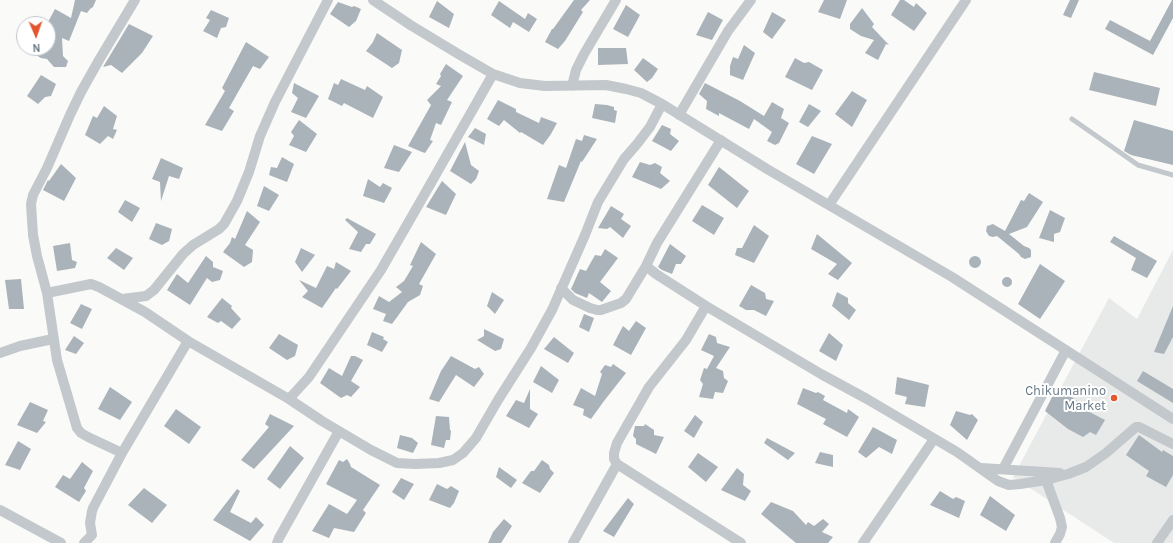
<!DOCTYPE html>
<style>
body{margin:0}
#map{position:relative;width:1173px;height:543px;overflow:hidden;background:#fafaf8;font-family:Karla,sans-serif}
canvas{display:block}
.north{position:absolute;left:16px;top:16px;width:40px;height:40px;box-sizing:border-box;background:#fff;border:1px solid #c1c8cd;border-radius:50%;rotate:178deg;font-size:11px;font-weight:700;line-height:16px;text-align:center;color:#657683}
.north::after{content:'';display:block;margin:auto;width:14px;height:18px;background:#e4572e;clip-path:polygon(50% 0,100% 100%,50% 72%,0 100%)}
</style>
<div id="map">
<canvas width="1173" height="543"></canvas>
<div class="north">N</div>
</div>
<script>
const ctx = document.querySelector('canvas').getContext('2d');
ctx.lineJoin = 'round';
function fill(path, color) { ctx.fillStyle = color; ctx.fill(path, 'evenodd'); }
const poly = rows => new Path2D(rows.map(r => 'M' + r).join(''));
function stroke(path, color, width, dash) { ctx.strokeStyle = color; ctx.lineWidth = width; ctx.lineCap = dash ? 'butt' : 'round'; ctx.setLineDash(dash || []); ctx.stroke(path); }
function label(font, color, halo, rows, align = 'center') {
  ctx.font = font + ' Karla,sans-serif'; ctx.lineWidth = 4; ctx.setLineDash([]); ctx.textBaseline = 'middle'; ctx.strokeStyle = halo; ctx.fillStyle = color; for (const [text, x, y, turn = 0] of rows) {
    ctx.save(); ctx.translate(x, y); ctx.rotate((+turn || 0) * Math.PI / 180); ctx.textAlign = isNaN(turn) ? turn : align; if (halo) ctx.strokeText(text, 0, 0); ctx.fillText(text, 0, 0); ctx.restore();
  }
}
fill(poly([
 [1173,250,1173,543,1114,543,1013,477,1109,298,1137,319]
]), '#e8e9e9');
fill(poly([
 [75,0,96,0,93,7,90,9,87,13,81,11,69,41,62,38,63,56,68,61,66,67,54,67,47,59,41,58,24,48,48,48,48,22,55,9,71,18],
 [574,0,590,0,581,10,583,12,565,41,558,49,545,42,552,29,553,29],
 [824,0,847,0,840,19,818,12],
 [900,0,904,0,914,7,916,3,927,13,914,31,891,15],
 [1070,0,1079,0,1071,18,1063,15],
 [1172,0,1173,0,1173,18,1153,55,1105,29,1110,20,1150,41],
 [437,1,454,14,449,28,429,17],
 [499,1,525,19,528,13,537,19,529,32,513,22,510,28,491,15],
 [338,2,352,7,354,6,361,9,356,21,349,27,330,14],
 [626,5,640,15,628,37,613,29],
 [862,8,874,24,872,27,889,45,886,44,878,60,865,53,874,40,861,36,850,29,850,24],
 [211,10,229,18,226,27,221,28,217,38,203,31,210,20,206,18],
 [708,12,723,20,712,40,696,35],
 [772,12,786,20,772,39,763,32],
 [129,24,153,36,142,53,122,73,111,65,103,67],
 [377,33,402,50,399,63,392,68,366,51,373,42],
 [246,42,269,57,260,69,253,66,229,108,234,111,222,131,205,125,225,91,222,88],
 [744,45,755,53,743,80,730,75,730,66,733,57,738,59],
 [598,48,626,48,628,64,598,65],
 [643,58,658,69,652,78,647,82,634,70],
 [795,58,804,63,809,62,823,70,812,90,785,77],
 [446,64,463,76,447,100,452,102,441,125,436,123,430,140,433,141,425,153,422,152,408,146,431,105,427,100,441,86,436,84,441,76,440,74],
 [1094,72,1160,88,1156,106,1089,90],
 [41,75,56,84,51,96,45,97,38,104,27,96],
 [341,79,365,90,367,86,383,97,373,118,344,103,342,106,328,99,334,83,338,85],
 [294,83,319,96,306,118,291,112,298,98,292,93],
 [705,83,740,101,764,116,772,102,784,109,781,118,789,123,779,143,775,145,767,141,772,132,754,119,749,129,719,113,719,116,706,109,707,101,699,94],
 [852,91,867,100,852,127,835,114],
 [498,100,516,109,516,112,539,123,541,117,557,123,551,134,543,145,521,132,520,133,504,120,499,126,487,119],
 [595,104,607,105,614,107,614,110,617,111,615,123,592,118],
 [809,104,821,111,808,127,799,122],
 [104,106,117,116,113,129,117,130,113,139,108,136,100,144,85,135,93,116,97,118],
 [299,120,317,134,306,152,289,145,294,136,291,132],
 [1134,120,1173,131,1173,165,1131,155,1124,151],
 [662,125,671,129,670,134,679,141,671,151,652,141],
 [475,128,486,134,484,145,468,137],
 [584,135,597,139,582,162,581,161,564,202,547,199,559,165,566,168,576,139,582,141],
 [812,136,832,144,814,174,796,164],
 [465,142,471,165,479,171,476,179,471,184,450,171],
 [394,145,412,152,399,172,384,168],
 [282,157,294,164,287,182,269,175,271,167,277,168],
 [161,158,183,168,179,179,169,176,161,201,160,182,152,179],
 [640,162,650,165,655,163,662,167,660,173,670,181,661,189,632,177],
 [61,164,76,178,64,201,43,190,48,180,49,181],
 [719,167,749,191,737,208,708,185],
 [368,179,380,187,383,183,392,188,384,203,363,196],
 [442,181,456,194,446,215,426,207],
 [264,186,279,195,269,211,257,206],
 [1029,193,1043,202,1027,227,1009,234,1024,246,1029,248,1031,250,1031,257,1025,259,1021,257,1019,254,997,236,993,237,989,236,986,231,987,226,993,224,1005,231,1021,200,1024,201],
 [125,200,140,208,132,222,118,212],
 [702,205,724,218,714,235,692,221],
 [611,206,624,214,621,219,631,226,623,238,610,227,607,229,598,228],
 [1050,210,1065,218,1060,232,1054,234,1054,242,1039,238],
 [247,211,260,222,245,245,253,250,252,262,244,267,223,252,230,243,232,237,235,239],
 [347,218,376,234,370,244,366,244,361,252,349,249,358,232,345,220],
 [156,223,172,229,169,241,162,245,149,239],
 [754,225,769,236,754,263,735,255,737,248,742,248],
 [817,234,852,263,838,280,828,274,837,264,811,249],
 [1114,236,1157,261,1147,278,1131,270,1136,258,1110,242],
 [421,242,436,254,419,284,423,286,420,295,408,302,392,324,383,321,386,314,373,309,379,296,389,302,402,292,396,287,404,281,413,266,410,265],
 [70,243,72,260,77,262,75,268,57,271,53,246],
 [670,244,686,256,681,264,676,264,672,274,662,270,658,267],
 [116,248,133,258,124,270,107,258],
 [301,248,315,255,302,272,295,262],
 [605,249,618,258,600,282,611,291,602,302,589,293,587,298,575,293,571,289,580,269,586,271,595,255,601,256],
 '969 262a6 6 0 1 1 12 0a6 6 0 1 1-12 0Z',
 [206,256,213,262,213,267,223,271,220,280,212,282,207,278,190,305,167,290,177,274,188,283],
 [336,262,351,271,337,289,336,288,322,308,302,297,308,291,299,280,316,288,327,266,334,269],
 [1040,264,1065,281,1040,319,1018,304],
 '1002 282a5 5 0 1 1 10 0a5 5 0 1 1-10 0Z',
 [21,279,24,309,9,309,5,280],
 [751,285,765,293,766,299,774,301,766,316,754,310,746,310,739,306],
 [492,292,504,300,495,314,487,306],
 [837,292,848,298,848,303,856,310,849,320,832,306],
 [222,298,232,306,231,308,241,319,232,329,221,321,218,323,207,317],
 [81,304,92,309,82,329,70,323],
 [1173,306,1173,337,1164,354,1154,352],
 [584,314,594,318,589,332,579,327],
 [636,321,646,328,631,355,613,345,623,326,629,331],
 [484,329,504,339,501,349,495,351,477,340,484,336],
 [372,332,384,337,383,339,388,342,382,352,367,345],
 [829,333,843,345,836,361,819,351],
 [279,334,298,345,295,356,287,360,269,348],
 [709,334,716,337,717,343,730,347,716,368,723,371,724,378,728,381,723,393,715,392,713,399,699,397,703,384,700,380,704,368,707,369,714,356,701,350],
 [74,336,84,343,76,354,65,350],
 [554,337,574,353,568,363,544,349],
 [351,356,355,356,363,360,351,381,360,387,351,397,347,395,341,398,320,383,329,368,342,376],
 [451,356,475,369,479,367,484,374,474,387,456,375,439,402,429,399,441,371],
 [613,364,626,373,604,401,591,419,583,415,584,409,573,405,581,388,595,396,602,374,600,372,605,365,611,367],
 [541,366,559,380,552,393,533,382],
 [1143,371,1173,389,1173,403,1137,381],
 [897,377,929,385,925,407,905,404,907,397,895,394],
 [110,387,132,402,120,420,98,409],
 [1057,387,1080,403,1078,406,1105,420,1096,435,1090,432,1083,437,1068,429,1045,411],
 [803,388,816,393,818,392,825,396,823,400,847,413,848,409,859,417,847,437,823,424,826,419,797,404],
 [530,389,530,409,538,414,529,428,506,416,516,400,524,403],
 [30,402,48,410,43,421,46,422,37,433,17,425],
 [176,409,201,427,189,444,164,426],
 [956,411,970,415,972,414,978,420,967,440,950,425],
 [270,414,294,426,254,469,241,460,269,427,265,424],
 [695,415,703,422,694,438,684,431],
 [436,416,449,417,450,430,451,431,450,440,446,440,444,448,431,445],
 [645,424,654,430,654,435,664,437,656,454,636,444,636,439,633,436,635,426,644,426],
 [873,427,897,440,892,454,879,447,866,458,858,452],
 [400,435,412,438,418,443,413,453,397,448],
 [1139,435,1162,452,1163,450,1173,456,1173,475,1166,487,1146,476,1149,471,1126,455],
 [767,438,795,453,788,460,764,443],
 [18,441,31,449,20,470,5,465],
 [290,446,304,458,280,489,267,479],
 [820,452,833,455,833,467,815,463],
 [698,453,718,467,706,482,688,467],
 [347,459,350,464,351,467,380,485,363,510,366,513,354,532,334,528,329,538,312,531,329,504,347,514,357,500,326,484,339,460,343,462],
 [542,460,549,465,550,469,554,473,540,493,522,483,531,471,534,471],
 [82,462,93,471,84,488,86,491,79,502,55,487,63,475,70,479],
 [499,467,517,480,511,488,496,477],
 [737,468,744,474,743,485,751,491,745,501,721,490],
 [401,478,414,484,404,500,392,492],
 [437,484,447,489,451,486,459,491,454,503,450,508,429,500],
 [144,488,167,505,152,523,128,505],
 [237,489,240,491,230,512,251,523,256,517,264,525,250,541,213,520],
 [940,491,953,499,956,497,965,501,959,518,930,505],
 [990,496,1015,515,1006,531,980,515],
 [628,498,634,504,614,537,603,531],
 [771,502,793,511,806,525,808,522,814,526,823,519,829,524,822,532,833,537,828,543,796,543,761,514],
 [504,519,512,526,501,543,488,543,493,532]
]), '#aab3b9');
stroke(poly([
 [1072,119,1138,165,1173,175]
]), '#c3c8cc', 5);
stroke(poly([
 [373,0,412,26,460,55,493,74,520,83,545,86,606,85,626,89,641,93,662,104,767,169,952,277,1173,419],
 [572,86,576,70,584,54,616,0],
 [679,115,728,31,751,0],
 [829,205,966,0],
 [646,266,656,274,706,306,821,374,867,399,957,452,998,481,1009,485,1020,484,1046,480,1068,474,1086,467,1106,453,1136,427,1139,427,1173,444],
 [561,288,573,300,590,308,597,310,601,310,621,303,626,299,646,266,657,243,721,140],
 [47,293,91,284,99,287,145,312,188,341,289,399,322,421,371,450,397,463,415,464,439,463,453,460,463,453,476,438,498,400,531,348,552,310,585,235,598,202,624,159,637,144,650,127,662,104],
 [122,299,146,296,154,290,183,254,193,245,219,229,224,224,237,201,249,172,260,136,275,102,328,0],
 [706,306,686,340,649,387,617,443,614,453,614,459,617,464,741,543],
 [0,353,20,346,53,339],
 [289,399,309,377,381,270,423,197,493,74],
 [122,453,88,437,81,433,77,428,57,360,47,293,37,256,33,235,31,204,33,195,47,168,70,115,81,92,99,60,135,0],
 [981,468,1060,473],
 [1003,469,1066,350],
 [1046,480,1060,518,1062,527,1060,534,1055,543],
 [0,510,61,543],
 [84,543,92,535,90,523,92,511,93,508,122,453,188,341],
 [277,543,279,538,339,431],
 [573,543,617,464],
 [863,543,934,439],
 [1157,543,1173,520]
]), '#c3c8cc', 10);
for (const [x, y, r, color] of [
 [1114,398,4,"#e4572e"]
]) { const dot = new Path2D(); dot.arc(x, y, r, 0, 2 * Math.PI); ctx.fillStyle = color; ctx.fill(dot); stroke(dot, '#fff', 1.5); }
label('13px', '#657683', '#fff', [
 ["Chikumanino",1106,391],
 ["Market",1106,406]
], 'right');
</script>
